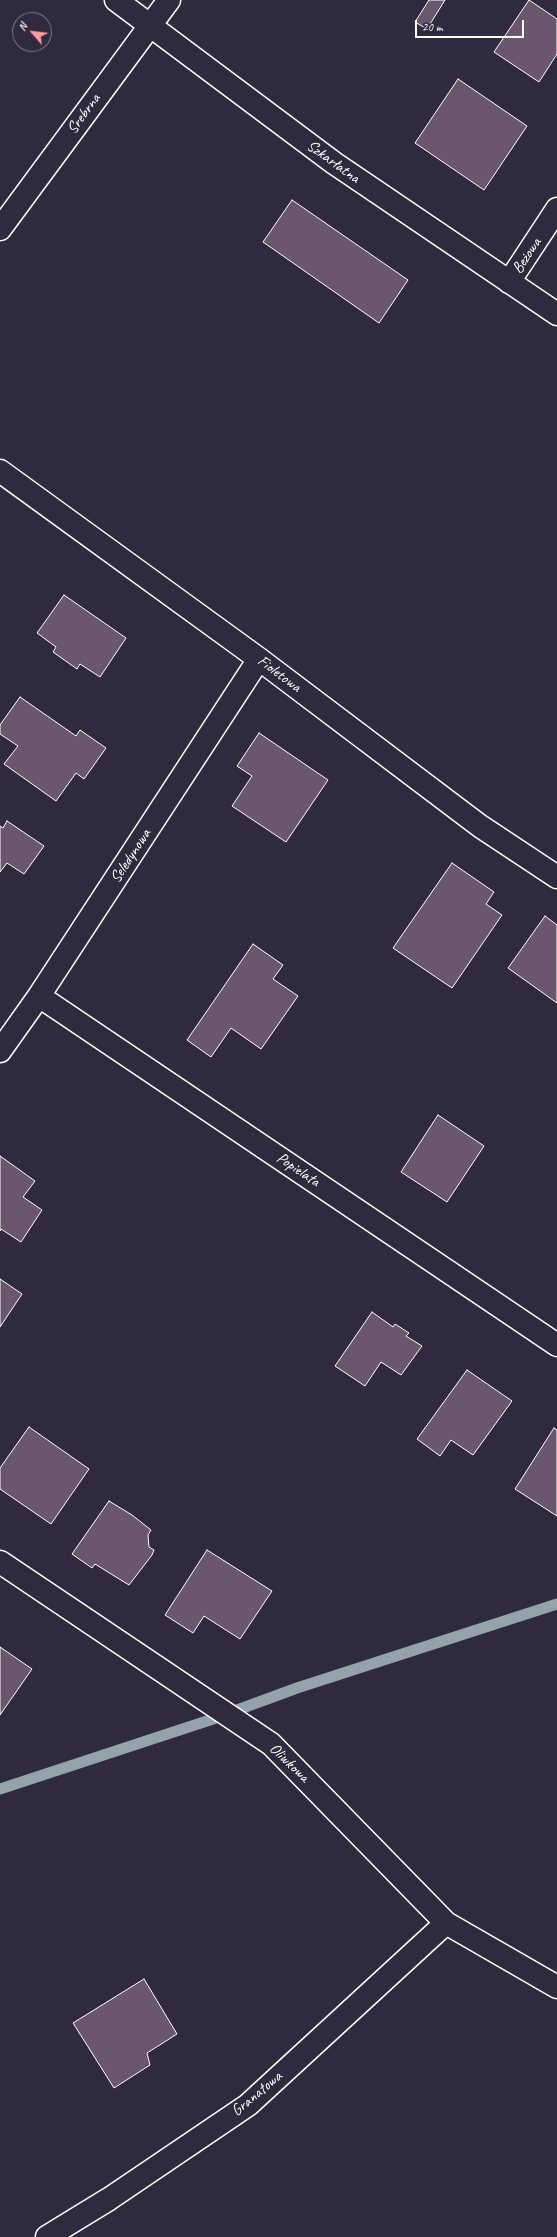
<!DOCTYPE html>
<meta charset="utf-8">
<style>
body{margin:0}
#map{position:relative;width:557px;height:2237px;overflow:hidden;background:#2f2a3d;font-family:Caveat,sans-serif}
canvas{display:block}
.north{position:absolute;left:12px;top:12px;width:40px;height:40px;box-sizing:border-box;background:#2f2a3d;border:1px solid #827f8b;border-radius:50%;rotate:298deg;font-size:11px;font-weight:700;line-height:16px;text-align:center;color:#fff}
.north::after{content:'';display:block;margin:auto;width:14px;height:18px;background:#ff9aa2;clip-path:polygon(50% 0,100% 100%,50% 72%,0 100%)}
.scale{position:absolute;left:415px;top:20px;width:109px;height:18px;box-sizing:border-box;border:2px solid #fff;border-top:0;padding-left:5px;font-size:12px;line-height:14px;white-space:nowrap;color:#fff;-webkit-text-stroke:3px #2f2a3d;paint-order:stroke}
</style>
<div id="map">
<canvas width="557" height="2237"></canvas>
<div class="north">N</div>
<div class="scale">20 m</div>
</div>
<script>
const ctx = document.querySelector('canvas').getContext('2d');
ctx.lineJoin = 'round';
const poly = rows => new Path2D(rows.map(r => 'M' + r).join(''));
function stroke(path, color, width, dash) { ctx.strokeStyle = color; ctx.lineWidth = width; ctx.lineCap = dash ? 'butt' : 'round'; ctx.setLineDash(dash || []); ctx.stroke(path); }
function fill(path, color) { ctx.fillStyle = color; ctx.fill(path, 'evenodd'); }
function label(font, color, halo, rows, align = 'center') {
  ctx.font = font + ' Caveat,sans-serif'; ctx.lineWidth = 4; ctx.setLineDash([]); ctx.textBaseline = 'middle'; ctx.strokeStyle = halo; ctx.fillStyle = color; for (const [text, x, y, turn = 0] of rows) {
    ctx.save(); ctx.translate(x, y); ctx.rotate((+turn || 0) * Math.PI / 180); ctx.textAlign = isNaN(turn) ? turn : align; if (halo) ctx.strokeText(text, 0, 0); ctx.fillText(text, 0, 0); ctx.restore();
  }
}
stroke(poly([
 [0,1789,210,1720,297,1688,557,1604]
]), '#94a2ac', 11);
const building = poly([
 [429,0,445,0,427,29,415,22,429,0],
 [529,0,557,19,557,54,539,82,494,52,529,0],
 [458,79,527,126,484,190,415,143,458,79],
 [292,200,408,280,379,323,263,242,292,200],
 [64,595,126,638,100,677,80,664,77,669,53,652,56,647,37,633,64,595],
 [20,697,76,736,80,730,106,748,84,779,76,773,56,801,4,764,18,746,0,734,0,725,20,697],
 [259,733,328,780,286,842,232,806,252,776,237,766,259,733],
 [7,821,44,846,24,874,7,863,0,872,0,826,3,828,7,821],
 [452,863,494,892,486,904,502,915,452,988,393,948,452,863],
 [545,916,557,925,557,1003,508,968,545,916],
 [253,944,283,965,273,979,298,996,261,1049,231,1028,211,1057,187,1040,253,944],
 [438,1115,484,1146,447,1202,401,1172,438,1115],
 [0,1156,35,1181,23,1197,42,1210,21,1242,1,1229,0,1231,0,1156],
 [0,1279,22,1294,0,1327,0,1279],
 [372,1312,393,1327,395,1324,409,1333,406,1336,422,1346,401,1375,381,1362,365,1386,335,1366,372,1312],
 [467,1370,512,1401,473,1455,451,1440,440,1456,417,1439,467,1370],
 [29,1427,89,1469,51,1524,0,1489,0,1468,29,1427],
 [554,1428,557,1430,557,1516,515,1489,554,1428],
 [109,1501,132,1515,151,1530,148,1535,149,1547,154,1550,152,1555,129,1585,95,1564,92,1568,72,1554,109,1501],
 [207,1550,272,1591,240,1639,204,1616,193,1633,165,1615,207,1550],
 [0,1647,32,1669,0,1715,0,1647],
 [144,1979,177,2034,147,2053,150,2065,114,2088,73,2023,144,1979]
]);
fill(building, '#6a566d');
stroke(building, '#fff', 1);
const minor = poly([
 [116,0,334,163,557,314],
 [0,229,169,0],
 [509,282,557,209],
 [0,471,259,659,480,826,557,877],
 [39,996,557,1345],
 [0,1051,39,996,259,659],
 [0,1562,271,1744,446,1923,557,1987],
 [47,2237,109,2199,248,2105,446,1923]
]);
stroke(minor, '#fff', 25);
stroke(minor, '#2f2a3d', 22);
label('16px', '#fff', '#2f2a3d', [
 ["Srebrna",84,114,-54],
 ["Szkarłatna",333,162,36],
 ["Beżowa",527,256,-56],
 ["Fioletowa",279,674,37],
 ["Seledynowa",131,856,-57],
 ["Popielata",298,1170,34],
 ["Oliwkowa",289,1763,44],
 ["Granatowa",257,2094,-40]
]);
</script>
